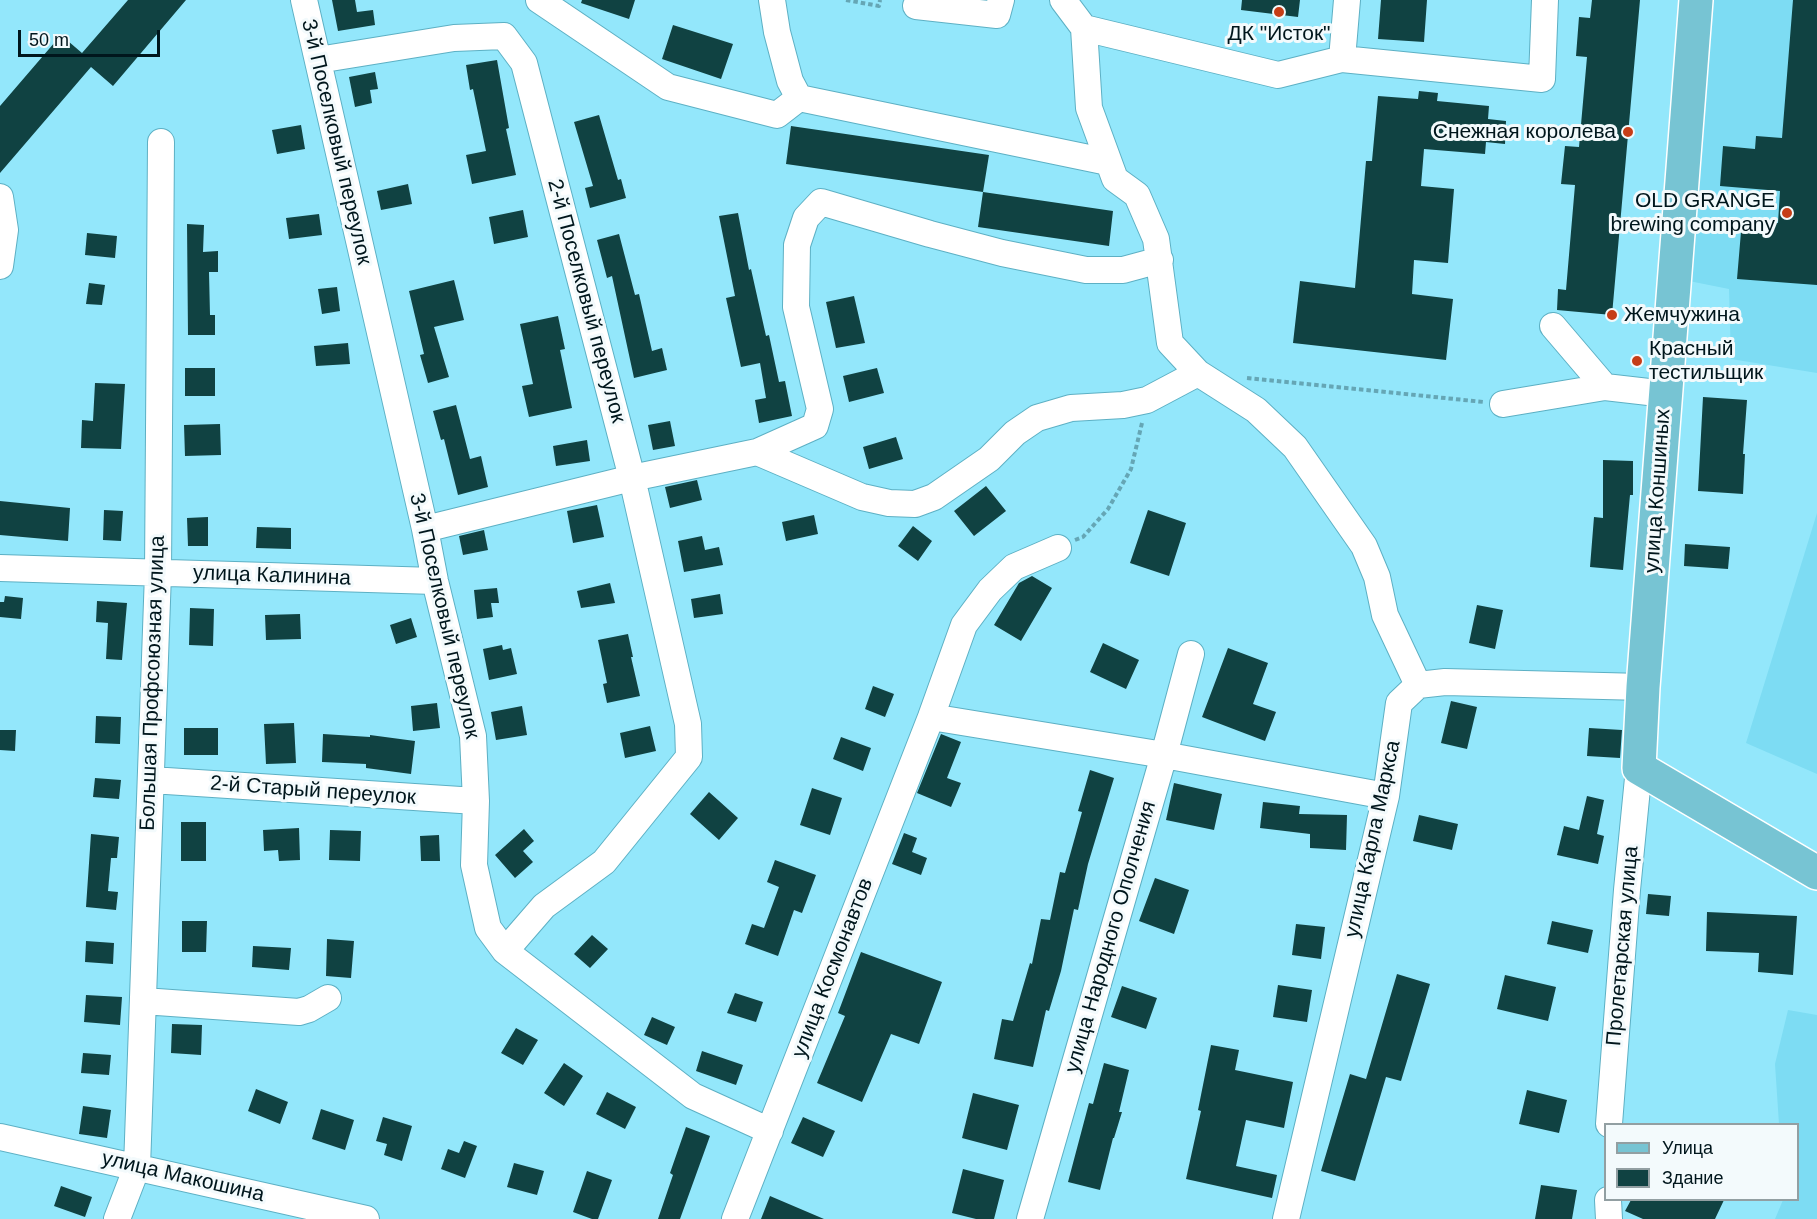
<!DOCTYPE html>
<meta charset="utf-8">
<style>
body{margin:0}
#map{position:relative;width:1817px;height:1219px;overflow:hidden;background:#93e7fb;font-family:Arial,sans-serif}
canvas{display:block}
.legend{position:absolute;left:1604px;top:1123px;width:195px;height:78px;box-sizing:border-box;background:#f3fafc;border:2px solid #929fa2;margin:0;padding:8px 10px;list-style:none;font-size:18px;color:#00161c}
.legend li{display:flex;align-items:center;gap:12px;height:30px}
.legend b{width:30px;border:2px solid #929fa2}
.scale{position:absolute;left:18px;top:30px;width:142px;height:27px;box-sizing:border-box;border:3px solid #00161c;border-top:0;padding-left:8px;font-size:18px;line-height:21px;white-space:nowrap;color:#00161c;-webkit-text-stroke:4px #f3fafc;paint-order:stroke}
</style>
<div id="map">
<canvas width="1817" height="1219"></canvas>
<ul class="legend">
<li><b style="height:8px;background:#77c4d3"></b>Улица</li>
<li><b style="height:16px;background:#104242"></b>Здание</li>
</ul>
<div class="scale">50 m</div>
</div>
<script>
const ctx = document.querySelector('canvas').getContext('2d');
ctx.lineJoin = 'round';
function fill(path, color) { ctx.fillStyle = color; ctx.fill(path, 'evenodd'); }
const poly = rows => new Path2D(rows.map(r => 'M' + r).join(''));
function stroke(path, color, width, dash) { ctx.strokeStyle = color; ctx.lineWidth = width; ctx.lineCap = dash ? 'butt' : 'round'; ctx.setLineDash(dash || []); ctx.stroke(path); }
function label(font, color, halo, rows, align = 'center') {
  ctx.font = font + ' Arial,sans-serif'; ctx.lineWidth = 6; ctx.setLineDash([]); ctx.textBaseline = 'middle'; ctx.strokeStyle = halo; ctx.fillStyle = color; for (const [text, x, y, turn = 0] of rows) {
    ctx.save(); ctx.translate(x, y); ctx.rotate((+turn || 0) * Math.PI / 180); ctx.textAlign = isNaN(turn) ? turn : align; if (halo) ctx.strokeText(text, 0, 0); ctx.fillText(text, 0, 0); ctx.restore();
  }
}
fill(poly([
 [1710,0,1817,0,1817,373,1731,359,1729,289,1689,281],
 [1817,513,1817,774,1746,743],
 [1788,1010,1817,1015,1817,1219,1775,1219,1783,1200,1798,1200,1798,1124,1779,1124,1775,1064]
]), '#7ddcf3');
fill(poly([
 [128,0,186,0,113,86,91,67,0,173,0,106,61,35,82,53],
 [332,0,355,0,357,12,373,10,375,25,338,31],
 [582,0,635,0,629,19,581,3],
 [1242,0,1300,0,1298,17,1241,10],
 [1381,0,1427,0,1424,42,1378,39],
 [1592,0,1640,0,1612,315,1557,310,1558,289,1566,290,1575,185,1561,184,1565,146,1579,147,1587,57,1576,56,1579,17,1590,18],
 [1793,0,1817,0,1817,285,1737,279,1742,220,1778,223,1780,191,1720,186,1723,146,1755,149,1756,136,1782,138],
 [673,25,733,44,721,79,662,59],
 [497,60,509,128,506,129,516,175,472,184,466,155,486,151,473,89,470,90,466,65],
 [375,72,378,89,370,90,372,103,355,107,349,77],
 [1419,91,1438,93,1437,101,1489,106,1488,119,1506,121,1505,144,1486,142,1485,154,1424,149,1421,186,1454,189,1448,263,1414,260,1412,294,1453,299,1446,360,1293,343,1300,281,1355,288,1366,161,1372,161,1378,96,1418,99],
 [599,115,618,180,621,179,626,198,590,208,585,188,593,186,574,122],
 [301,125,305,149,277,154,272,130],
 [791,126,989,155,983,192,786,164],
 [408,184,412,204,381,210,377,191],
 [983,192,1113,211,1109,246,978,227],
 [523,210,528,237,494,244,489,217],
 [738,213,749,270,751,269,766,336,769,335,779,382,785,381,792,416,759,423,755,400,766,398,760,363,741,367,726,298,735,296,719,216],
 [319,214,322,235,289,239,286,218],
 [187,224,204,225,203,252,218,251,218,272,209,272,210,315,215,315,215,335,188,335],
 [87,233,117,236,115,258,85,255],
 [619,234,635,295,639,294,652,351,662,348,667,370,634,378,612,276,607,278,597,240],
 [454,280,464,320,434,327,449,377,428,383,420,355,424,354,409,291],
 [89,283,105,285,102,305,86,304],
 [337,287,340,311,322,314,318,289],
 [854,296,865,343,836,348,826,302],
 [558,316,565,349,560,350,572,408,529,417,522,386,533,384,520,324],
 [348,343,350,364,316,366,314,346],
 [185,368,215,368,215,396,185,396],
 [877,368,884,393,849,402,843,376],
 [95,383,125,384,121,449,81,448,82,420,93,421],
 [1703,397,1747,400,1743,454,1745,454,1743,494,1698,491],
 [456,405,470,459,481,456,488,487,458,495,444,439,441,440,433,411],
 [670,421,675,446,653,450,648,425],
 [220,424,221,455,185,456,184,425],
 [896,437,903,459,869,469,863,447],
 [587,440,590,461,556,466,553,446],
 [1603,460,1633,461,1633,495,1630,495,1623,570,1590,567,1594,517,1603,518],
 [697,480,702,500,670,508,665,487],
 [986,486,1006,511,974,536,954,511],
 [0,501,70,508,68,541,0,535],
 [597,505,604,537,573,543,567,511],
 [104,510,123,511,121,541,103,540],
 [1148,510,1186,523,1169,576,1130,563],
 [814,515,818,534,786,541,782,522],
 [208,517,208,546,188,546,187,518],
 [913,526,932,541,918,561,898,546],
 [257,527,291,528,291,549,256,548],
 [484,530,488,550,463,555,459,536],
 [702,536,705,550,719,547,723,565,684,572,678,541],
 [1685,544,1730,547,1728,569,1684,566],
 [1032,576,1052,588,1021,641,994,625,1019,583],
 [610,583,615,603,581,608,577,591],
 [497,588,499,603,491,603,493,617,477,619,474,590],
 [720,594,723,614,694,618,691,599],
 [5,596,23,598,21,619,0,617,0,602,4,602],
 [97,601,127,603,122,660,106,659,108,623,96,622],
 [1477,605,1503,610,1495,649,1469,643],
 [190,608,214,609,213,646,189,645],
 [300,614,301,639,266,640,265,615],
 [411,618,417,637,396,644,390,625],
 [628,634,633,657,631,657,640,696,607,703,603,684,607,683,598,640],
 [1103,643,1139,660,1126,689,1090,672],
 [502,645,503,650,511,648,517,674,489,680,483,649],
 [1228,648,1268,663,1253,704,1276,712,1265,741,1202,717],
 [873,686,894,694,885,717,865,709],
 [1451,701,1477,707,1467,749,1441,743],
 [437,703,440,728,413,731,411,706],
 [522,706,527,735,496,740,491,712],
 [96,716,121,717,120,744,95,743],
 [294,723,296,763,266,764,264,724],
 [650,726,656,751,625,758,620,733],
 [184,728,218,728,218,755,184,755],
 [1589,728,1622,730,1620,758,1587,756],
 [0,730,16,730,15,751,0,750],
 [323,734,370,737,370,735,415,741,411,774,366,768,366,764,322,762],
 [941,734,961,742,947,778,961,783,951,807,917,793],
 [841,737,871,748,863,771,833,759],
 [1090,770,1114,778,1088,864,1078,910,1074,909,1061,971,1049,1011,1046,1010,1033,1067,994,1059,1002,1019,1013,1021,1030,963,1032,964,1041,919,1050,920,1060,872,1065,873,1082,812,1078,811],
 [95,778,121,780,119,799,93,797],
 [1174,783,1222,794,1214,830,1166,820],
 [812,788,842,798,830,835,800,825],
 [709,792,738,818,719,840,690,814],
 [1587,796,1604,800,1597,834,1604,836,1598,864,1557,855,1564,826,1579,830],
 [1263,802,1300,806,1299,814,1347,815,1346,850,1310,848,1310,834,1260,828],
 [1419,815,1458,824,1452,850,1413,841],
 [181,822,206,822,206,861,181,861],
 [299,828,300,860,279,861,278,850,264,851,263,830],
 [524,829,534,841,523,851,533,862,515,878,495,855],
 [330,830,361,831,360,861,329,860],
 [904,833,917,838,912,852,927,858,921,875,892,864],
 [91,834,119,837,117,858,111,858,108,891,118,892,116,910,86,907],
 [439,835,440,861,421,861,420,836],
 [775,860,816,875,802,913,794,910,778,956,745,944,752,924,764,928,779,887,767,882],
 [1155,878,1189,890,1174,934,1139,921],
 [1648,894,1671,896,1669,916,1646,914],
 [1707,912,1797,916,1793,975,1758,972,1759,953,1706,951],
 [182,921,207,921,206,952,182,952],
 [1552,921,1593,930,1588,953,1547,944],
 [1296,924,1325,927,1321,959,1292,955],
 [592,935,608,949,590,968,574,954],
 [327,939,354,941,351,978,326,976],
 [86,941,114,943,113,964,85,962],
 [253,946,291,948,289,970,252,967],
 [861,952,942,982,919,1044,891,1034,862,1102,817,1083,845,1016,838,1013],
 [1397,974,1430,984,1401,1081,1386,1077,1355,1181,1321,1171,1350,1074,1366,1079],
 [1505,975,1556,987,1548,1021,1497,1009],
 [1278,985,1312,990,1307,1022,1273,1017],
 [1122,986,1157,998,1146,1029,1111,1017],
 [735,993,763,1002,756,1022,727,1013],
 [86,995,122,997,120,1025,84,1022],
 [652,1017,675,1027,667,1045,644,1035],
 [172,1024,202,1025,201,1055,171,1053],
 [516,1028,538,1040,523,1065,501,1053],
 [1211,1045,1239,1050,1235,1070,1293,1082,1284,1128,1246,1120,1236,1166,1277,1175,1272,1198,1186,1179,1201,1111,1198,1110],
 [702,1051,743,1065,736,1085,696,1071],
 [83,1053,111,1055,109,1075,81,1073],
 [564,1063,583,1076,564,1106,544,1093],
 [1104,1063,1129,1070,1119,1112,1122,1112,1114,1138,1113,1138,1100,1190,1068,1182,1089,1103,1093,1104],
 [256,1089,288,1102,280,1124,248,1111],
 [1527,1090,1567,1100,1559,1133,1519,1124],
 [607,1092,636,1107,625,1129,596,1114],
 [973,1093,1019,1105,1007,1150,962,1138],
 [83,1106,111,1110,107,1138,79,1134],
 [321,1109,354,1120,345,1150,312,1139],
 [383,1117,412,1126,402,1161,384,1155,387,1144,376,1141],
 [803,1117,835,1131,823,1157,791,1143],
 [686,1127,710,1136,680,1219,658,1219,673,1175,670,1173],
 [464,1141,477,1146,465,1178,441,1169,448,1149,459,1153],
 [514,1163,544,1171,537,1195,507,1187],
 [963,1169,1004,1180,994,1219,976,1219,952,1213],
 [587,1171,612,1180,598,1219,592,1219,573,1212],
 [1541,1185,1577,1190,1572,1219,1535,1219],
 [61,1186,92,1197,85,1217,54,1206],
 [770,1196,824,1219,761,1219],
 [1631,1200,1724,1200,1715,1219,1643,1219,1625,1211]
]), '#104242');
const minor = poly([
 [304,0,425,529,435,581,473,736,476,801,474,865,488,928,505,951,693,1096,770,1131],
 [539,0,668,87,777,115,799,98],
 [772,0,777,32,790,81,799,98,1108,162],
 [1063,0,1084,28,1089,108,1115,179,1137,195,1156,239,1170,343,1198,373,1256,410,1295,447,1364,546,1377,577,1385,615,1418,685],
 [916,6,997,15,1001,0],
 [1084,28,1278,75,1342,59,1542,79,1545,0],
 [1342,59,1347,0],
 [318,60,454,38,504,36,524,63,632,478,688,724,689,757,604,862,544,906,505,951],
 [0,266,5,230,0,197],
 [1553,326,1605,387,1666,394],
 [1503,404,1605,387],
 [757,452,862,497,889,503,915,504,934,497,989,459,1015,433,1037,418,1071,408,1123,405,1147,400,1198,373],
 [425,529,632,478,757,452,815,426,820,409,796,307,797,245,806,218,821,202,930,234,1002,253,1086,270,1123,270,1160,260],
 [0,568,435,581],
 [931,717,1164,755,1386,796],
 [151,780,476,801],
 [143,1001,299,1012,309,1009,328,998],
 [1609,1124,1627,890,1639,768],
 [0,1137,366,1219],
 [1608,1200,1609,1219],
 [117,1219,137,1167,158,573,161,142],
 [735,1219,931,717,964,625,990,590,1014,567,1058,548],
 [1030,1219,1164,755,1191,654],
 [1286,1219,1386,796,1399,703,1418,685,1445,682,1643,687]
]);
const major = poly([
 [1696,0,1643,687,1639,768,1817,873]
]);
stroke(minor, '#5db0c4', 28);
stroke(major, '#fff', 36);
stroke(poly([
 [846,0,879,6,880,0],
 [1247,378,1484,402],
 [1075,540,1083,537,1108,509,1131,469,1142,423]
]), '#65a6b5', 4, [4.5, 3]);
stroke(minor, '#fff', 26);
stroke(major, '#77c4d3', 33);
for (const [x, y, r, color] of [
 [1279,12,6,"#c63d17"],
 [1628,132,6,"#c63d17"],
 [1787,213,6,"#c63d17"],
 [1612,315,6,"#c63d17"],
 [1637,361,6,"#c63d17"]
]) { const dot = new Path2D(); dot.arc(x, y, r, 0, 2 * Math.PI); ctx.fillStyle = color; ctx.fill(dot); stroke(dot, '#f3fafc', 2); }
label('21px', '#00161c', '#f3fafc', [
 ["ДК \"Исток\"",1279,34,"center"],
 ["Снежная королева",1616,132],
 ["OLD GRANGE",1775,201],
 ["brewing company",1775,225],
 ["Жемчужина",1624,315,"left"],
 ["Красный",1649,349,"left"],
 ["тестильщик",1649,373,"left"]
], 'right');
label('21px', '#00161c', '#f3fafc', [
 ["3-й Поселковый переулок",336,142,77],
 ["2-й Поселковый переулок",586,301,75],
 ["улица Коншиных",1658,491,-86],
 ["улица Калинина",272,576,2],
 ["3-й Поселковый переулок",444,616,77],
 ["Большая Профсоюзная улица",153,683,-88],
 ["2-й Старый переулок",313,791,4],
 ["улица Карла Маркса",1373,839,-78],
 ["улица Народного Ополчения",1111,937,-74],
 ["Пролетарская улица",1623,946,-85],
 ["улица Космонавтов",833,968,-69],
 ["улица Макошина",183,1177,13]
]);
</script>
